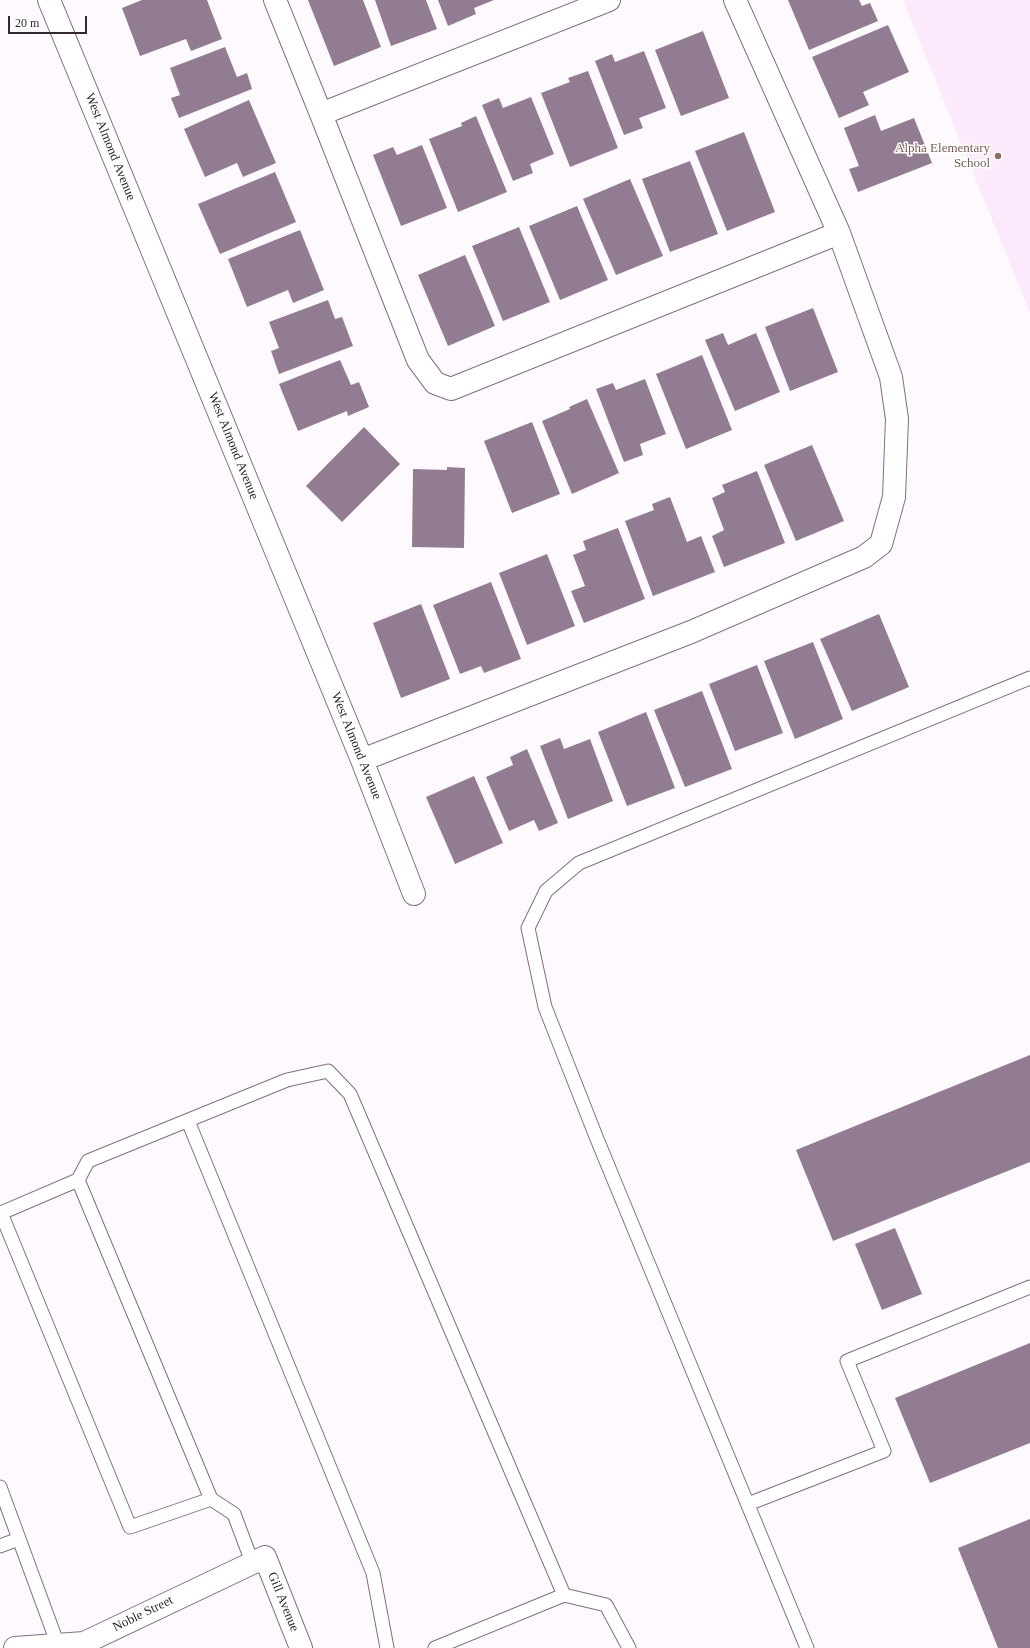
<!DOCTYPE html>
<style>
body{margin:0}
#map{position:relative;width:1030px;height:1648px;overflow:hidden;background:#fef9fe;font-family:Georgia,serif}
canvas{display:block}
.scale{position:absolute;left:8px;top:16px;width:79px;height:18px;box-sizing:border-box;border:2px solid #312831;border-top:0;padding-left:5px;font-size:12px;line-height:14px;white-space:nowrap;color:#312831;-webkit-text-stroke:3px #fff;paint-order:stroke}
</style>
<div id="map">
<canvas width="1030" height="1648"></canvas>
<div class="scale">20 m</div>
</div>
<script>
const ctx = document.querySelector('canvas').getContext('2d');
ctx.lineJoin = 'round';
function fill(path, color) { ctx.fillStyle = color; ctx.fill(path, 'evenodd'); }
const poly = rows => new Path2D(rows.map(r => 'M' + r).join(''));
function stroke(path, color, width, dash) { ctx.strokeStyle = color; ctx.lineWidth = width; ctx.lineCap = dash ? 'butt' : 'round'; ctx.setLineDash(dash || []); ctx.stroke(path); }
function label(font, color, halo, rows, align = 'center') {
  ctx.font = font + ' Georgia,serif'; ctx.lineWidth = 3; ctx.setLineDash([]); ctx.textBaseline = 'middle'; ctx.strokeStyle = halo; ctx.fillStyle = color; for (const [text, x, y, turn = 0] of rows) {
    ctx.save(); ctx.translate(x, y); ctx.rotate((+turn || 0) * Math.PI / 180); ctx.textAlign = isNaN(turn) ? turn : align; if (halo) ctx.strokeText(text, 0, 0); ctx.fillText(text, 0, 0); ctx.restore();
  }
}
fill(poly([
 [903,0,1030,0,1030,313]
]), '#fce9fb');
fill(poly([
 [142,0,207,0,222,39,191,51,186,39,140,56,122,8],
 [308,0,363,0,381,47,334,66],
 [375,0,426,0,437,29,391,46],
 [438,0,494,0,474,8,476,14,448,26],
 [788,0,859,0,862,6,870,3,878,21,809,50],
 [888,25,909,72,863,92,869,105,839,118,812,57],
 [703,31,729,98,681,116,655,50],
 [225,47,237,77,247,73,252,89,179,118,171,98,180,95,170,68],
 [644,51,666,108,639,118,643,128,624,135,595,61,612,54,615,62],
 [588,71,618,148,570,167,541,93,570,82,568,78],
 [531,97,554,154,530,164,533,173,513,181,482,105,499,98,503,108],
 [249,100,276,163,243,177,237,163,205,177,184,129],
 [875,115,881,131,914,118,932,163,858,192,849,169,859,166,844,128],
 [476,116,507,192,458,212,429,139,462,126,461,123],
 [744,132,775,212,727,231,695,151],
 [422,145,447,208,401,226,373,155,393,147,397,155],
 [690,161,718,234,670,252,642,179],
 [275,172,296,222,220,254,198,204],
 [630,179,663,256,616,275,583,199],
 [577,206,608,280,560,300,529,226],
 [519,227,550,302,503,321,472,246],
 [300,230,324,290,293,303,288,290,247,307,228,259],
 [465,255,495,326,448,346,418,275],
 [328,300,335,319,342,317,353,346,279,374,271,351,279,348,269,322],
 [813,308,838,372,790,391,765,327],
 [723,333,728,345,756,333,780,392,735,411,705,340],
 [702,355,732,430,686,449,656,374],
 [340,360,351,385,359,382,369,407,348,416,347,411,298,431,279,384],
 [645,379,666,434,640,444,643,455,624,462,596,389,613,383,616,390],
 [587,399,619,473,572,494,542,421,570,409,569,407],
 [532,422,560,494,512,513,484,441],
 [364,427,400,464,342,522,306,486],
 [812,445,844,521,796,541,764,465],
 [447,467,465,468,464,548,412,547,413,469,447,470],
 [757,471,785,543,724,567,712,536,724,530,712,498,725,492,722,485],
 [670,497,687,542,701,536,715,572,653,596,625,521,654,510,652,504],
 [618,528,645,599,584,623,571,591,585,586,573,555,586,550,583,541],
 [547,554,575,626,527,645,499,573],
 [491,582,521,659,484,673,481,666,460,674,433,605],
 [421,604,450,679,401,698,373,623],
 [879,614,909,687,852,711,820,639],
 [813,642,843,719,795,739,764,661],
 [757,665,783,733,735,751,709,684],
 [702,691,732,769,685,787,654,710],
 [646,712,675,788,627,806,598,732],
 [560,738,564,749,590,739,613,801,568,819,540,746],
 [527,749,558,823,539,831,534,820,509,831,486,777,513,765,510,757],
 [474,776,503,843,455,864,426,797],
 [1030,1055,1030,1162,833,1241,796,1150],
 [895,1228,922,1294,882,1310,855,1244],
 [1030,1343,1030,1443,930,1483,895,1398],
 [1030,1519,1030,1648,998,1648,958,1548]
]), '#927c92');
const lane = poly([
 [188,1121,373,1573,387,1648],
 [78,1180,1,1213,130,1527,211,1499],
 [0,1487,58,1645],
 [748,1504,884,1451,847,1361,1030,1287],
 [0,1546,19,1539],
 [252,1562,234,1514,211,1499,78,1180,88,1161,287,1080,328,1071,350,1094,564,1595],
 [435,1648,564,1595,606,1605,629,1648],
 [807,1648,597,1139,545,1007,528,928,546,891,579,863,1030,678]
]);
const street = poly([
 [49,0,362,760,414,894],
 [275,0,321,114,418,360,435,383,451,389,839,233],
 [321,114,609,0],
 [362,760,691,632,864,557,881,544,894,497,897,419,891,377,839,233,735,0],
 [15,1648,84,1643,265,1557,301,1648]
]);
stroke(lane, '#836d83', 15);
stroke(street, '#836d83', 24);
stroke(lane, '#fff', 13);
stroke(street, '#fff', 22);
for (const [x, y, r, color] of [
 [998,156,4,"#8d6e63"]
]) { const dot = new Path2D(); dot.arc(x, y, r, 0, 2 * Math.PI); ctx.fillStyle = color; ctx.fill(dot); stroke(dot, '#fff', 1.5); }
label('13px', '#312831', '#fff', [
 ["West Almond Avenue",110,147,68],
 ["West Almond Avenue",233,446,68],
 ["West Almond Avenue",356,746,68],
 ["Gill Avenue",283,1602,68],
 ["Noble Street",143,1614,-26]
]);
label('13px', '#785e54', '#fff', [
 ["Alpha Elementary",990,149],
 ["School",990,164]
], 'right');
</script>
